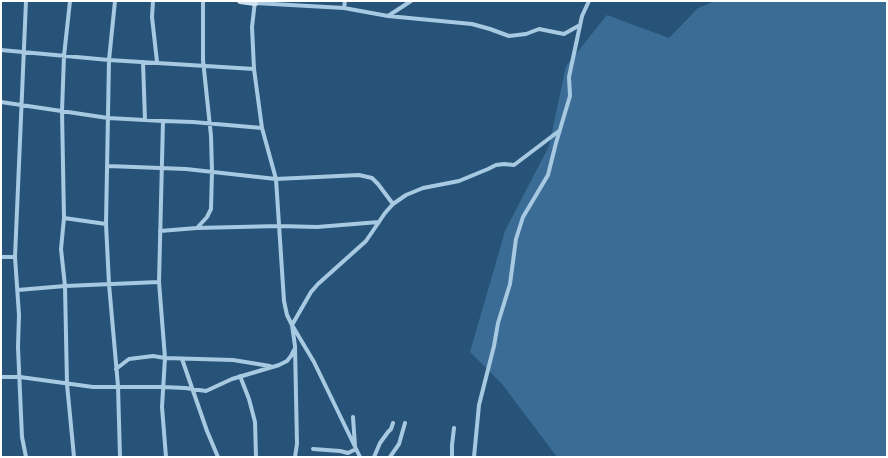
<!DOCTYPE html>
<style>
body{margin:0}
#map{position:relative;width:888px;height:458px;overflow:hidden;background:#265377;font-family:"Source Sans 3",sans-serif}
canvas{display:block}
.frame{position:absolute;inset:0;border:2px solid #fff;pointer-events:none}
</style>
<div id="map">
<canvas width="888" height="458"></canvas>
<div class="frame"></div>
</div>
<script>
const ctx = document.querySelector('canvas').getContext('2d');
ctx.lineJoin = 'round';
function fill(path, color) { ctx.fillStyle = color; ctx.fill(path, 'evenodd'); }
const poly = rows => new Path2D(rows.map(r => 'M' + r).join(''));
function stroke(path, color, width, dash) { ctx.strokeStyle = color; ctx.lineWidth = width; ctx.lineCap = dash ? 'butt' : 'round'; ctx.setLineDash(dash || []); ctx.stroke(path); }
fill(poly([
 [715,1,887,1,887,457,557,457,502,384,470,352,505,231,549,146,566,66,607,15,669,38,698,8]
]), '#3a6c95');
stroke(poly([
 [26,1,15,257,19,315,18,347,21,415,22,437,26,457],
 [70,1,64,56,62,111,64,218,61,249,65,286,67,384,74,457],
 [115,1,109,60,106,224,109,284,118,386,120,457],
 [153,1,152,17,157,62],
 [255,1,252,27,254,69,262,128,276,179,284,301,287,315,292,325,295,346,297,444,295,457],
 [255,3,344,8,388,16,472,24,490,29,509,36,526,34,539,29,564,34,580,25],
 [344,8,345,1],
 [388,16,411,1],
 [1,50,109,60,254,69],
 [143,62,145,120],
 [1,102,108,118,163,121,193,122,262,128],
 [163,121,159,282,165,358,162,407,166,457],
 [108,166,186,169,276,179,359,175,372,178,378,184,393,204],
 [64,218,106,224],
 [197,228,207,217,211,209,212,171,211,136,203,60,203,1],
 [160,231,197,228,279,226,317,227,379,222],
 [1,257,15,257],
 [18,290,65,286,159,282],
 [182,359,207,431,218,457],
 [116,369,129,359,153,356,165,358,233,360,270,366],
 [240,376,249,399,255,422,256,457],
 [1,377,20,377,93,387,163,387,185,388,206,391,232,379,279,365,287,361,291,356,294,350],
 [353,417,355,446],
 [313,449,340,451,348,453,356,449],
 [360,457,314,362,292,325,311,292,318,284,366,241,385,213,393,204,406,195,423,188,459,181,488,169,496,165,504,164,514,165,559,131],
 [374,457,380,443,388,432,391,429,393,423],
 [390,457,399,444,405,423],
 [452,457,452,445,454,428],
 [474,457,479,405,494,346,498,323,510,284,516,239,523,217,548,175,556,143,570,96,569,77,582,16,589,1]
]), '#a8c9e2', 4);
stroke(poly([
 [240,1,255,3]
]), '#d1e3f3', 6);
</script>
